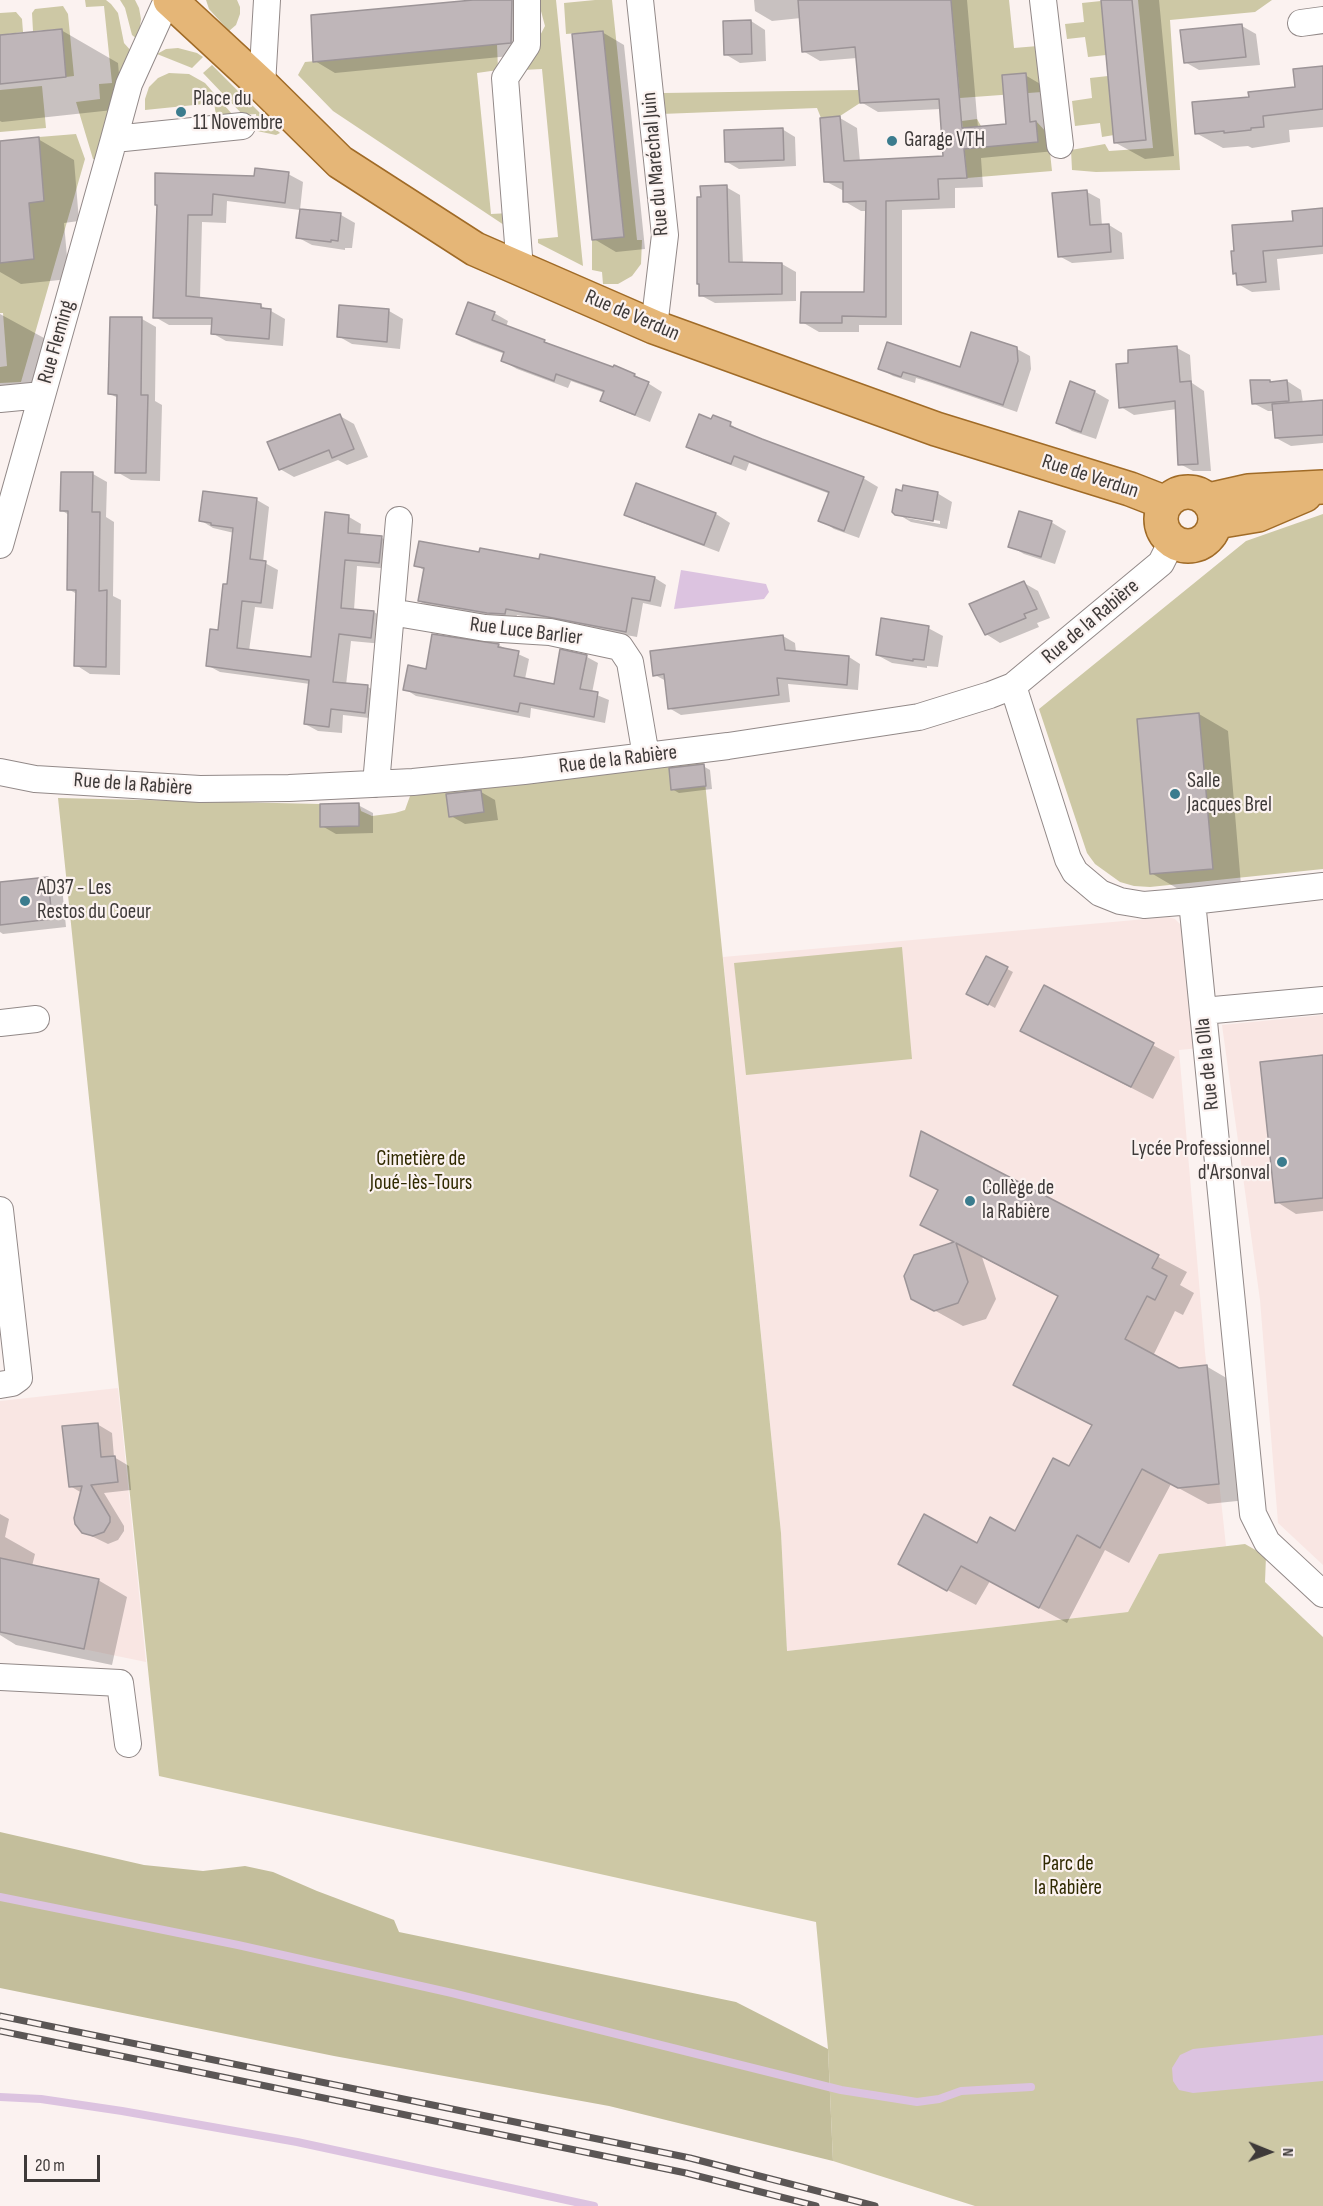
<!DOCTYPE html>
<meta charset="utf-8">
<style>
body{margin:0}
#map{position:relative;width:1323px;height:2206px;overflow:hidden;background:#fbf2f0;font-family:"Sofia Sans Condensed",sans-serif}
canvas{display:block}
.north{position:absolute;left:1239px;top:2122px;width:60px;height:60px;-webkit-text-stroke:4px #fbf2f0;paint-order:stroke;rotate:91deg;font-size:16px;font-weight:700;line-height:24px;text-align:center;color:#3e3a39}
.north::after{content:'';display:block;margin:auto;width:21px;height:27px;background:#3e3a39;clip-path:polygon(50% 0,100% 100%,50% 72%,0 100%)}
.scale{position:absolute;left:24px;top:2155px;width:76px;height:27px;box-sizing:border-box;border:3px solid #3e3a39;border-top:0;padding-left:8px;font-size:18px;line-height:21px;white-space:nowrap;color:#3e3a39;-webkit-text-stroke:4px #fbf2f0;paint-order:stroke}
</style>
<div id="map">
<canvas width="1323" height="2206"></canvas>
<div class="north">N</div>
<div class="scale">20 m</div>
</div>
<script>
const ctx = document.querySelector('canvas').getContext('2d');
ctx.lineJoin = 'round';
function fill(path, color) { ctx.fillStyle = color; ctx.fill(path, 'evenodd'); }
const poly = rows => new Path2D(rows.map(r => 'M' + r).join(''));
function stroke(path, color, width, dash) { ctx.strokeStyle = color; ctx.lineWidth = width; ctx.lineCap = dash ? 'butt' : 'round'; ctx.setLineDash(dash || []); ctx.stroke(path); }
function label(font, color, halo, rows, align = 'center') {
  ctx.font = font + ' "Sofia Sans Condensed",sans-serif'; ctx.lineWidth = 4.5; ctx.setLineDash([]); ctx.textBaseline = 'middle'; ctx.strokeStyle = halo; ctx.fillStyle = color; for (const [text, x, y, turn = 0] of rows) {
    ctx.save(); ctx.translate(x, y); ctx.rotate((+turn || 0) * Math.PI / 180); ctx.textAlign = isNaN(turn) ? turn : align; if (halo) ctx.strokeText(text, 0, 0); ctx.fillText(text, 0, 0); ctx.restore();
  }
}
fill(poly([
 [1168,917,1175,919,1184,928,1200,1048,1179,1050,1205,1352,1226,1546,1159,1554,1128,1612,787,1651,781,1533,723,957],
 [1323,1015,1323,1565,1278,1523,1260,1300,1222,1025],
 [118,1388,146,1662,0,1632,0,1401]
]), '#f9e6e3');
fill(poly([
 [85,0,106,0,111,4,118,13,124,43,132,52,97,160,93,159,76,102,100,99,99,84,112,83,104,6,86,7],
 [120,0,135,0,139,8,141,19,138,40,132,35,125,8],
 [206,0,237,0,240,7,240,14,236,25,229,31,209,9],
 [538,0,556,0,583,266,538,243,538,239,558,237,542,69,522,70,545,26],
 [595,0,612,0,637,240,642,240,641,264,632,276,618,284,603,284,602,272,592,270,592,240,624,237,603,31,566,34,564,3],
 [951,0,1009,0,1014,48,1038,46,1042,92,960,98],
 [1138,0,1272,0,1255,12,1170,20,1180,170,1096,172,1072,170,1071,150,1105,144,1109,151,1153,148],
 [1101,1,1106,55,1088,57,1085,37,1067,39,1065,24,1084,22,1082,3],
 [63,6,68,14,74,76,66,77,62,29,33,31,32,13,35,9],
 [16,12,22,19,23,32,0,35,0,13],
 [497,44,498,70,477,73,491,214,510,213,510,229,333,111,298,75,305,62],
 [178,48,197,53,203,57,192,68,157,54,166,49],
 [212,65,280,133,276,135,257,131,256,114,243,115,203,73],
 [169,73,189,74,205,83,232,114,216,115,214,103,145,110,145,99,149,87,158,78],
 [1108,76,1114,135,1102,137,1100,123,1075,126,1072,101,1092,98,1090,78],
 [42,86,46,128,0,132,0,90],
 [859,90,860,103,840,116,821,118,817,108,661,114,664,93],
 [977,119,981,126,983,147,1038,142,1036,121,1048,134,1052,171,967,178,962,121],
 [76,134,85,159,21,382,0,383,0,367,7,366,3,313,0,313,0,263,33,259,29,203,43,201,39,137],
 [1323,514,1323,869,1150,887,1134,886,1120,882,1095,864,1087,853,1039,709,1246,541],
 [703,762,781,1533,787,1651,1128,1612,1159,1554,1245,1544,1266,1556,1265,1582,1323,1637,1323,2206,975,2206,833,2161,828,2049,816,1922,159,1776,58,798,320,804,359,803,361,811,372,816,395,813,405,810,410,796],
 [902,947,912,1059,746,1075,734,963]
]), '#cdc8a5');
fill(poly([
 [0,1832,144,1865,203,1871,245,1866,273,1872,317,1891,394,1920,399,1932,736,2002,828,2049,833,2161,609,2106,334,2056,0,1988]
]), '#c3be9b');
fill(poly([
 [681,570,766,584,769,592,764,599,674,609],
 [1323,2035,1323,2081,1193,2093,1179,2090,1173,2081,1172,2068,1180,2055,1193,2049]
]), '#dcc3e0');
fill(poly([
 [481,0,517,0,531,54,335,73,315,61],
 [754,0,967,0,978,128,1008,125,1025,75,1042,85,1055,151,981,158,983,187,955,188,955,208,902,210,902,325,859,325,859,332,819,332,802,322,866,294,867,211,861,211,844,201,844,191,825,181,840,118,857,128,860,162,945,157,941,109,878,112,861,102,857,58,820,61,803,51,801,18,772,21,755,11],
 [1102,0,1159,0,1174,156,1145,159,1116,143],
 [751,21,765,30,766,61,740,63,725,54],
 [1242,26,1256,34,1260,65,1199,70,1185,62],
 [61,30,118,63,122,109,2,122,0,121,0,36],
 [602,32,624,45,645,249,616,252,594,239],
 [1323,68,1323,127,1289,130,1290,142,1252,148,1248,146,1223,148,1196,133,1250,98,1297,89],
 [782,129,795,137,796,166,739,169,727,162],
 [38,139,74,160,79,221,64,223,69,279,21,284,0,272,0,143],
 [288,174,303,182,300,210,227,201,226,223,202,222,200,299,261,306,271,311,285,319,283,346,226,341,212,333,213,325,169,325,155,317,159,205,255,178],
 [726,187,740,195,743,264,782,264,796,272,796,301,715,303,700,295],
 [1087,192,1100,199,1102,226,1109,225,1122,233,1124,259,1072,263,1059,256],
 [1323,210,1323,254,1277,259,1280,290,1252,292,1238,284,1237,275,1234,273,1234,227,1295,222],
 [341,215,355,223,352,248,345,248,345,250,312,245,297,237],
 [389,311,403,319,400,349,352,344,338,336],
 [494,313,508,321,506,327,544,341,557,348,635,375,662,392,650,422,616,408,602,400,605,393,571,381,568,388,517,369,503,361,505,354,472,342,458,334],
 [0,314,44,338,48,389,0,394],
 [142,319,156,327,155,401,162,405,160,481,131,480,117,472,118,398,110,394],
 [1177,348,1190,355,1192,383,1204,391,1211,471,1193,471,1180,464,1177,409,1134,415,1121,407,1130,364],
 [1017,349,1030,356,1031,369,1017,412,932,383,916,378,915,383,893,376,879,368,960,369],
 [1269,381,1272,383,1287,381,1301,390,1303,403,1323,401,1323,443,1291,446,1276,438,1274,411,1268,411,1253,403],
 [1095,392,1109,400,1096,439,1072,431,1058,422],
 [340,416,354,424,368,457,347,465,338,460,294,477,280,469],
 [712,421,730,424,744,433,863,478,878,487,859,538,834,529,820,520,830,494,749,463,746,471,702,454,688,446],
 [62,473,93,474,107,482,106,517,114,522,113,596,121,600,120,675,90,674,76,665,77,594,68,589,69,515,61,510],
 [637,485,716,514,730,523,719,552,640,522,626,514],
 [204,493,257,500,269,507,263,562,278,570,273,609,255,607,249,651,312,659,326,514,349,517,361,524,360,536,382,538,394,545,392,569,357,566,354,610,374,612,386,619,383,644,351,641,346,685,368,687,380,694,378,719,343,715,342,733,318,731,305,724,310,684,220,672,207,665,219,632,228,586,234,533,213,528,200,520],
 [903,493,937,493,952,502,947,529,911,522,896,513],
 [907,515,940,521,940,524,907,518],
 [1051,522,1066,531,1055,564,1024,554,1010,546],
 [480,554,655,578,666,585,661,607,643,603,637,637,517,615,516,620,499,619,430,607,419,601,425,571,416,565],
 [1024,583,1038,591,1050,618,1037,623,1039,627,1000,643,986,634],
 [928,628,943,636,938,667,927,666,927,668,892,663,877,655],
 [783,636,795,643,796,652,849,657,860,664,858,690,788,684,790,702,681,715,669,708,666,681,655,675],
 [498,645,529,659,525,679,555,685,587,657,598,663,592,693,609,700,605,723,531,708,530,718,416,696,405,689,427,670],
 [1199,714,1228,731,1241,885,1180,890,1151,873],
 [703,766,710,770,712,789,679,793,672,789],
 [481,792,495,800,498,820,465,824,451,816],
 [358,805,373,813,373,833,336,834,322,826],
 [48,879,62,887,66,927,3,934,0,932,0,884],
 [986,958,1013,972,995,1008,968,993],
 [1045,987,1175,1057,1153,1099,1044,1043],
 [1323,1057,1323,1211,1296,1214,1277,1202],
 [922,1133,1187,1272,1180,1285,1194,1293,1183,1315,1175,1311,1153,1356,1179,1369,1206,1366,1235,1383,1247,1500,1208,1504,1171,1484,1129,1563,1105,1550,1067,1623,990,1581,976,1605,928,1580,978,1545,1015,1533,1070,1468,1093,1426,1043,1400,1059,1297,982,1257,996,1299,986,1319,963,1326,912,1298,956,1243,922,1224,939,1191,912,1176],
 [97,1424,112,1433,114,1457,129,1466,131,1490,104,1493,124,1526,124,1531,118,1540,108,1544,83,1532,82,1493,70,1486],
 [0,1514,9,1519,5,1537,35,1554,32,1566,98,1580,127,1597,112,1665,16,1645,0,1635]
]), '#0003');
stroke(poly([
 [0,1897,238,1945,452,1993,841,2090,917,2102,939,2099,961,2091,1031,2087],
 [0,2097,41,2099,122,2111,297,2142,594,2206]
]), '#dcc3e0', 8);
const building = poly([
 [473,0,512,0,511,43,313,62,311,15,473,0],
 [798,0,951,0,962,128,1006,124,1002,75,1026,73,1030,122,1036,121,1038,142,964,149,967,178,938,179,939,199,886,201,886,317,842,316,842,323,800,323,801,292,864,292,866,201,843,202,843,182,824,182,820,118,840,116,844,161,943,156,939,99,860,103,855,47,802,52,798,0],
 [1101,0,1132,0,1146,140,1114,143,1101,0],
 [751,20,752,54,724,55,723,21,751,20],
 [1242,24,1246,57,1184,63,1180,30,1242,24],
 [62,29,66,77,0,84,0,35,62,29],
 [603,31,624,237,592,240,572,34,603,31],
 [1323,66,1323,109,1263,116,1264,127,1251,128,1251,130,1224,133,1224,131,1195,134,1192,102,1249,97,1248,92,1295,87,1293,69,1323,66],
 [783,128,784,160,725,162,724,130,783,128],
 [39,137,44,201,29,203,34,259,0,263,0,141,39,137],
 [255,168,289,172,285,203,213,194,212,215,188,215,186,296,261,304,261,308,271,309,269,339,211,334,212,318,153,318,157,205,155,205,155,173,254,176,255,168],
 [727,185,729,262,782,263,782,294,699,296,699,284,697,284,697,197,701,197,700,186,727,185],
 [1087,190,1090,225,1109,224,1111,252,1058,257,1052,193,1087,190],
 [1323,208,1323,246,1263,251,1266,282,1237,285,1236,273,1233,274,1231,251,1234,251,1232,225,1293,221,1292,211,1323,208],
 [300,209,341,213,338,241,331,240,331,242,296,238,300,209],
 [468,302,495,312,492,320,545,340,544,342,613,367,614,365,635,374,634,376,649,382,635,415,600,401,604,391,556,374,554,381,501,361,504,352,456,334,468,302],
 [339,305,389,309,387,342,337,337,339,305],
 [110,317,142,317,141,395,148,395,146,473,115,473,117,395,108,394,110,317],
 [971,332,1017,347,1018,361,1003,405,917,376,903,372,901,377,878,369,887,342,960,367,971,332],
 [1177,346,1180,382,1191,381,1198,464,1178,465,1175,401,1119,408,1116,364,1128,363,1128,350,1177,346],
 [1250,380,1270,380,1270,382,1287,380,1289,401,1252,404,1250,380],
 [1070,381,1095,391,1081,432,1056,423,1070,381],
 [1323,400,1323,435,1275,438,1272,404,1323,400],
 [340,414,354,449,332,458,329,450,279,470,267,442,340,414],
 [699,414,711,419,713,415,731,422,730,426,762,439,864,477,844,531,818,521,829,492,734,456,731,464,686,447,699,414],
 [61,472,93,472,92,512,100,512,99,591,107,590,106,667,74,666,76,590,67,590,68,511,60,511,61,472],
 [636,483,716,513,704,545,624,515,636,483],
 [903,485,938,492,933,521,895,515,892,512,896,489,902,491,903,485],
 [203,491,257,498,250,559,266,561,261,603,242,601,237,648,311,657,325,512,349,515,348,533,382,536,379,563,345,560,341,608,374,611,371,638,339,634,333,682,368,685,365,713,331,709,329,727,304,724,309,680,206,666,210,629,218,630,223,584,227,584,233,528,211,525,211,523,199,521,203,491],
 [1019,511,1052,521,1041,557,1008,547,1019,511],
 [419,541,479,552,480,548,539,559,540,554,655,577,650,601,632,598,626,632,506,609,505,614,487,613,418,601,424,568,414,566,419,541],
 [1024,581,1037,609,1024,614,1026,618,985,635,969,604,1024,581],
 [881,618,929,626,924,660,913,659,913,661,876,655,881,618],
 [432,634,499,644,498,647,519,651,514,676,554,684,560,649,587,655,580,689,598,692,594,717,520,703,518,712,403,690,408,665,426,669,432,634],
 [783,635,785,650,849,656,847,685,777,678,779,695,668,709,664,674,653,676,650,651,783,635],
 [1199,713,1213,869,1150,874,1137,719,1199,713],
 [704,764,706,786,671,790,669,768,704,764],
 [481,790,484,812,449,817,446,794,481,790],
 [359,803,359,826,320,827,320,804,359,803],
 [48,877,52,919,0,925,0,882,48,877],
 [986,956,1008,967,988,1005,966,994,986,956],
 [1044,985,1154,1043,1131,1087,1020,1031,1044,985],
 [1323,1055,1323,1198,1275,1203,1260,1062,1323,1055],
 [921,1131,1159,1255,1152,1268,1167,1276,1155,1300,1147,1296,1125,1339,1179,1368,1207,1365,1219,1484,1178,1488,1142,1469,1100,1548,1077,1535,1039,1608,961,1566,947,1591,898,1564,924,1514,977,1543,990,1517,1015,1531,1053,1458,1069,1466,1092,1425,1013,1385,1058,1296,956,1243,968,1282,958,1303,934,1311,911,1299,904,1276,914,1255,954,1242,920,1225,938,1190,910,1176,921,1131],
 [98,1423,101,1457,115,1456,118,1482,91,1485,110,1517,110,1522,104,1532,93,1536,82,1533,75,1524,74,1518,82,1486,69,1487,62,1426,98,1423],
 [0,1558,99,1579,84,1649,0,1632,0,1558]
]);
fill(building, '#bfb6b9');
stroke(building, '#9c9497', 1.5);
const minor = poly([
 [167,0,129,84,114,139,242,126],
 [640,0,665,235,654,327],
 [1043,0,1060,145],
 [1301,23,1323,20],
 [262,85,267,0],
 [520,269,505,78,527,45,527,0],
 [0,399,42,395],
 [0,545,114,139],
 [391,612,399,520],
 [1013,686,1068,859,1075,872,1100,893,1120,901,1144,905,1192,901,1253,1514,1267,1542,1323,1594],
 [0,772,35,779,200,789,289,788,413,782,524,771,728,746,919,717,990,695,1013,686,1161,563,1172,541],
 [376,784,391,612,485,628,550,632,620,647,630,662,646,756],
 [1192,901,1323,886],
 [1203,1011,1323,1000],
 [0,1023,36,1019],
 [0,1210,19,1378,12,1383,0,1385],
 [0,1677,120,1683,128,1744]
]);
const major = poly([
 [170,0,262,85,340,162,475,249,654,327,936,429,1130,489,1166,503],
 '1161 519a27 27 0 1 1 54 0a27 27 0 1 1-54 0Z',
 [1208,500,1248,491,1323,487],
 [1216,522,1258,515,1305,495]
]);
stroke(minor, '#928988', 28);
stroke(major, '#a06b27', 36);
stroke(minor, '#fff', 26);
stroke(major, '#e5b677', 33);
const rail = poly([
 [0,2016,690,2158,875,2206],
 [0,2031,686,2173,816,2206]
]);
stroke(rail, '#5b5655', 7);
stroke(rail, '#fbf2f0', 4.5, [14]);
for (const [x, y, r, color] of [
 [181,112,6,"#3b7c8e"],
 [892,141,6,"#3b7c8e"],
 [1175,794,6,"#3b7c8e"],
 [25,901,6,"#3b7c8e"],
 [1282,1162,6,"#3b7c8e"],
 [970,1201,6,"#3b7c8e"]
]) { const dot = new Path2D(); dot.arc(x, y, r, 0, 2 * Math.PI); ctx.fillStyle = color; ctx.fill(dot); stroke(dot, '#fbf2f0', 2); }
label('21px', '#3e3a39', '#fbf2f0', [
 ["Place du",193,100],
 ["11 Novembre",193,124],
 ["Garage VTH",904,141],
 ["Salle",1187,782],
 ["Jacques Brel",1187,806],
 ["AD37 - Les",37,889],
 ["Restos du Coeur",37,913],
 ["Lycée Professionnel",1270,1150,"right"],
 ["d'Arsonval",1270,1174,"right"],
 ["Collège de",982,1189],
 ["la Rabière",982,1213]
], 'left');
label('21px', '#3e3a39', '#fbf2f0', [
 ["Rue du Maréchal Juin",656,164,-95],
 ["Rue de Verdun",632,316,23],
 ["Rue Fleming",57,342,-74],
 ["Rue de Verdun",1090,477,18],
 ["Rue de la Rabière",1091,622,-40],
 ["Rue Luce Barlier",526,632,7],
 ["Rue de la Rabière",618,760,-7],
 ["Rue de la Rabière",133,785,4],
 ["Rue de la Olla",1208,1064,-96]
]);
label('21px', '#302a00', '#fbf2f0', [
 ["Cimetière de",421,1160],
 ["Joué-lès-Tours",421,1184],
 ["Parc de",1068,1865],
 ["la Rabière",1068,1889]
]);
</script>
